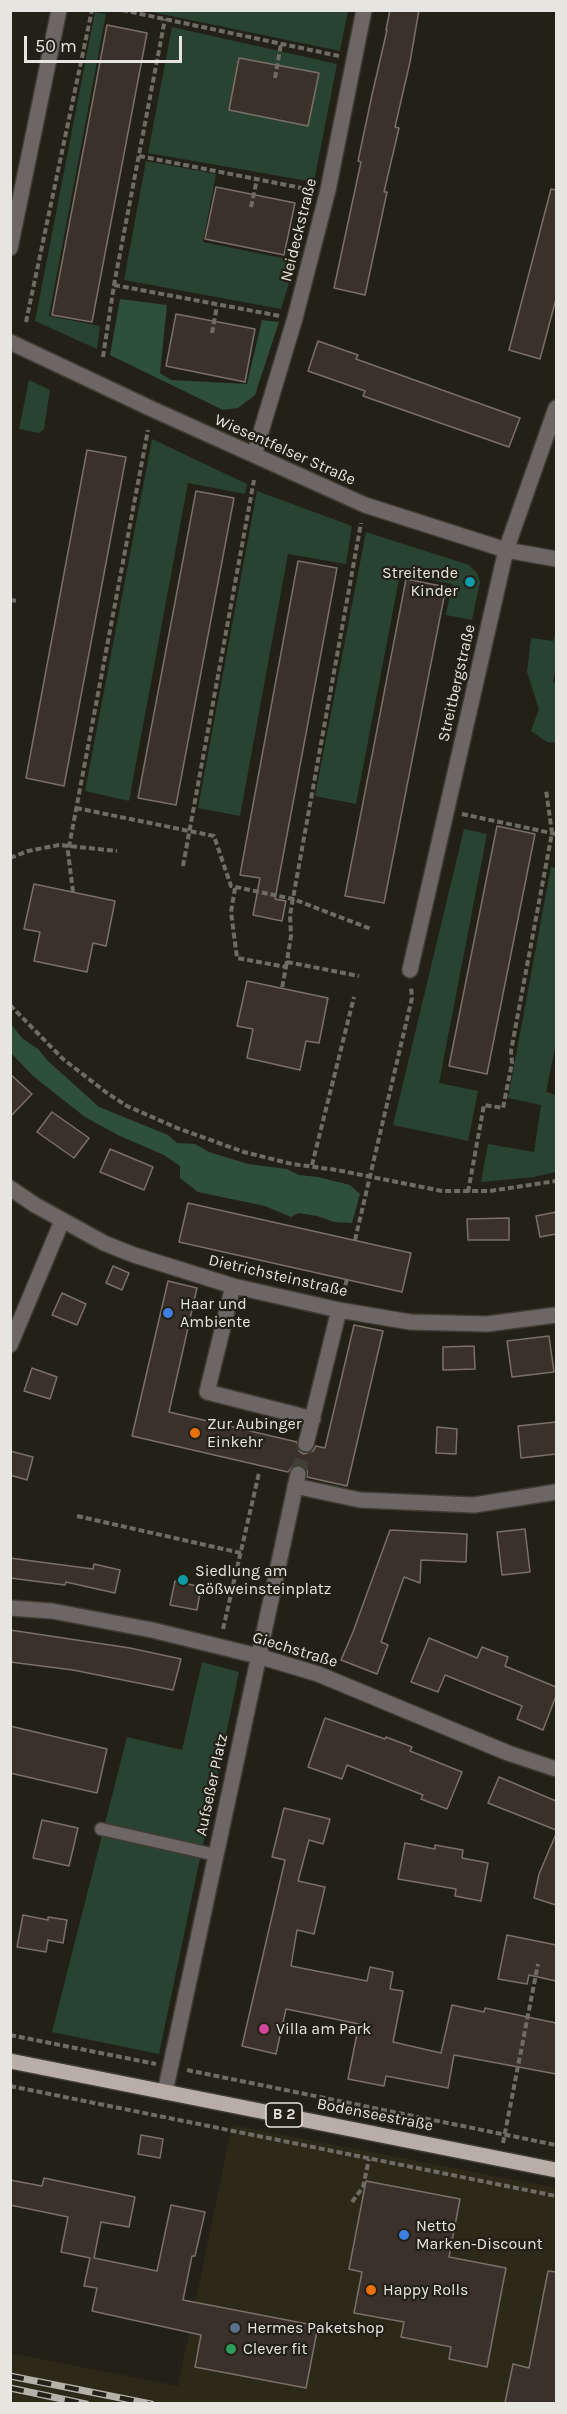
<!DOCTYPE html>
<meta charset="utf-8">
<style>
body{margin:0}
#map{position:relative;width:567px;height:2414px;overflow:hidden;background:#232117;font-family:Karla,sans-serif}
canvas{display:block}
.frame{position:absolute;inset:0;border:12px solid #e7e5df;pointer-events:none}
.scale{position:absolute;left:24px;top:36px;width:158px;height:27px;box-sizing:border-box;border:3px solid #e7e5df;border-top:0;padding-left:8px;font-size:18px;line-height:21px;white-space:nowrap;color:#e7e5df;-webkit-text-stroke:4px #232117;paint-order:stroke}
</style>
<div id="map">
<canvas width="567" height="2414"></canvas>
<div class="frame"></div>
<div class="scale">50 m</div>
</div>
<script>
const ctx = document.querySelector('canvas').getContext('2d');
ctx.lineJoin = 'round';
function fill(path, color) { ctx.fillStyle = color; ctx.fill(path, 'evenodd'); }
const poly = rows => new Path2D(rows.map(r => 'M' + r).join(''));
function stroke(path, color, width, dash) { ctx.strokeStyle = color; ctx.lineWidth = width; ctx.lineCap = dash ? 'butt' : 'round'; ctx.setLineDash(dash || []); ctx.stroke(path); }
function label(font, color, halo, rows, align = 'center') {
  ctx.font = font + ' Karla,sans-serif'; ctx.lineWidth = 4.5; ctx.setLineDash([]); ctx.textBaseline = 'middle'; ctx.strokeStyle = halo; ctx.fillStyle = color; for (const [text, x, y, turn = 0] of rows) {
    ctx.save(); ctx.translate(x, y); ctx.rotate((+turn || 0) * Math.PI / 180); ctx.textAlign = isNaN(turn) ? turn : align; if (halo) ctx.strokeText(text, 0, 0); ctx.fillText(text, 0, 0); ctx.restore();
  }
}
fill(poly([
 [232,2125,556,2188,556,2403,11,2403,10,2353,178,2386]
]), '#2c2919');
fill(poly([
 [147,11,348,11,340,51],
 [95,12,106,14,49,316,100,326,97,349,35,321],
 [172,27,337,64,314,182,148,153],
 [239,58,272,64,270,76,318,74,308,125,229,110],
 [146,161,216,174,203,242,296,261,281,309,124,280],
 [29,380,50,390,44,429,39,433,19,429],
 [152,439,247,484,245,494,188,483,129,801,85,791],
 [257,491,352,526,346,564,288,554,240,816,198,808],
 [366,532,469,565,477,573,480,582,472,620,446,615,452,584,400,574,356,804,315,796],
 [556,632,556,667,553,682,556,683,556,743,547,742,531,731,539,709,527,672,531,638,553,641],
 [464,829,487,834,439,1083,478,1091,468,1141,393,1125],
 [551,867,556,868,556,1043,546,1092,556,1095,556,1172,534,1177,481,1182,488,1144,534,1152,541,1105,508,1098],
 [202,1662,239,1672,159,2054,52,2032,127,1737,182,1750]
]), '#284331');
fill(poly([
 [120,299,167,305,160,373,171,380,247,384,262,320,279,322,255,395,238,408,223,410,110,355],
 [10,1023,23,1039,38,1049,48,1061,99,1107,168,1135,177,1143,195,1144,209,1152,248,1164,287,1169,299,1175,318,1177,350,1185,360,1194,352,1223,334,1222,317,1216,298,1213,291,1217,265,1206,198,1192,180,1178,180,1166,164,1155,118,1135,85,1117,33,1076,11,1053]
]), '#2e4f39');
const building = poly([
 [390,10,419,10,410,62,395,127,399,128,384,192,387,192,365,295,334,288,361,162,358,161,372,95,387,30,386,30,390,10],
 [107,25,147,33,92,322,52,315,107,25],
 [239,58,319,73,308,126,229,110,239,58],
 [216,187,295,203,284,255,205,239,216,187],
 [551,189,556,190,556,299,540,359,509,350,551,189],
 [176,314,255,329,245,382,166,366,176,314],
 [318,341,358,355,356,359,520,418,509,447,363,396,365,391,308,371,318,341],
 [87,450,126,457,64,786,26,778,87,450],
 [196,491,234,498,176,805,138,798,196,491],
 [298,561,337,568,275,899,286,901,282,921,253,915,260,878,240,875,298,561],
 [406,579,446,587,384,903,345,896,406,579],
 [497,826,535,834,487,1074,449,1066,497,826],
 [34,884,115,901,106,946,93,943,87,972,34,961,40,932,24,929,34,884],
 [247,981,328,998,319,1043,306,1041,300,1070,247,1058,253,1029,237,1026,247,981],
 [10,1074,32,1094,10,1117,10,1074],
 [52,1112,89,1138,74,1158,37,1132,52,1112],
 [110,1149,153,1167,144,1190,100,1172,110,1149],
 [188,1203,411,1253,402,1292,179,1242,188,1203],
 [556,1212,556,1234,540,1237,536,1216,556,1212],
 [509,1218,509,1240,468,1240,467,1219,509,1218],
 [113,1266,129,1273,122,1290,106,1283,113,1266],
 [168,1281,197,1288,169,1412,297,1442,299,1451,304,1454,313,1451,316,1446,325,1448,354,1325,383,1331,347,1486,307,1477,307,1470,301,1465,294,1465,288,1472,132,1436,168,1281],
 [62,1293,86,1304,77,1325,52,1315,62,1293],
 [549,1336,554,1372,512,1377,507,1341,549,1336],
 [474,1346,475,1369,443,1370,443,1347,474,1346],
 [32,1368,57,1377,50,1399,24,1391,32,1368],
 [556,1422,556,1454,521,1458,518,1426,556,1422],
 [437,1427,457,1429,456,1454,436,1453,437,1427],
 [10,1451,33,1457,27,1480,10,1475,10,1451],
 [525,1529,530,1572,502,1575,497,1532,525,1529],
 [390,1530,467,1534,466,1562,421,1560,420,1583,404,1577,381,1642,388,1645,377,1674,341,1660,353,1632,390,1530],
 [10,1558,93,1569,94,1564,120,1570,115,1593,66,1582,65,1585,10,1578,10,1558],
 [175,1581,201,1587,197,1610,170,1605,175,1581],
 [10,1630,130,1648,181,1659,173,1690,73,1670,10,1662,10,1630],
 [429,1638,477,1658,482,1647,508,1657,505,1666,556,1687,556,1696,543,1730,517,1719,522,1706,445,1675,438,1692,411,1682,429,1638],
 [325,1718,385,1739,386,1737,412,1747,410,1751,462,1772,447,1809,421,1799,423,1795,347,1765,342,1779,308,1767,325,1718],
 [10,1726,107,1749,97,1793,10,1773,10,1726],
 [499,1777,556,1801,556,1830,488,1803,499,1777],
 [284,1808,330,1819,323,1844,309,1840,298,1881,325,1887,314,1934,297,1930,291,1966,367,1981,370,1967,393,1972,390,1989,403,1991,393,2042,441,2053,452,2005,484,2012,485,2008,556,2023,556,2074,454,2055,448,2088,386,2076,384,2086,348,2079,359,2024,286,2009,276,2054,242,2046,285,1860,272,1857,284,1808],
 [42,1820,78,1828,69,1866,33,1858,42,1820],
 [556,1834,556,1905,534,1898,539,1874,556,1834],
 [405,1843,435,1849,435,1845,463,1850,462,1858,488,1863,481,1901,455,1896,456,1889,398,1879,405,1843],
 [23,1915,48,1920,48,1917,67,1920,63,1943,48,1940,46,1952,17,1947,23,1915],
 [507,1935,556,1945,556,1981,529,1975,527,1984,498,1979,507,1935],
 [141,2135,163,2139,160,2158,138,2154,141,2135],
 [44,2178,135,2197,129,2227,101,2222,94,2258,157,2271,171,2205,205,2212,195,2256,192,2256,183,2300,318,2326,306,2388,195,2367,201,2335,92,2311,97,2288,84,2286,90,2258,61,2252,68,2217,10,2205,10,2180,42,2186,44,2178],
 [366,2181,460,2199,449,2257,506,2268,487,2367,449,2359,451,2347,401,2337,404,2322,354,2313,362,2272,349,2269,366,2181],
 [548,2271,556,2272,556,2403,505,2403,513,2364,529,2368,548,2271]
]);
fill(building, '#3a312b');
stroke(building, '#7b7069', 1.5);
stroke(poly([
 [298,1474,306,1444]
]), '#403e35', 15, [15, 8]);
const service = poly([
 [101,1829,216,1855]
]);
const minor = poly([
 [10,248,59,10],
 [10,342,152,409,365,505,506,550,556,559],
 [254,455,295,318,328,190,364,10],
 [410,970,506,550,556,408],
 [10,1188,35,1205,104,1243,134,1255,233,1286,339,1310,410,1322,487,1324,556,1315],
 [233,1286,207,1392,313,1419],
 [10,1345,62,1221],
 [306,1444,339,1310],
 [295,1486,360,1500,474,1505,556,1492],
 [10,1608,52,1611,152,1630,258,1656,318,1674,508,1753,556,1769],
 [165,2092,298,1474]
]);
const primary = poly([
 [10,2061,556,2170]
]);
stroke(service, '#3e3c33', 15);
stroke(minor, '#3e3c33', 18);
stroke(primary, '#3e3c33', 18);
stroke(poly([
 [122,10,339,56],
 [275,78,281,44],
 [139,156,312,190],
 [251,207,257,179],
 [114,285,280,316],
 [26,322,92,10],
 [212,333,217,306],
 [103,357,114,285,165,19],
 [10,600,19,601],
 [76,808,214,836,231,886,293,899,371,929],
 [462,814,556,834],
 [10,858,28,851,59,845,117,851],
 [183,866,254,480],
 [235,888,231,912,237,958,286,967,282,988],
 [73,892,68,852,148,430],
 [287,962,359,976],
 [286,967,291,936,290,915,361,523],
 [10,1005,63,1059,107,1093,127,1106,177,1128,244,1152,292,1164,337,1170,442,1191,490,1191,556,1181],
 [312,1165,354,997],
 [468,1192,484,1105,503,1108,512,1063,511,1051,552,833,546,790],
 [355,1240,412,998,411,987],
 [343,1294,347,1279],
 [77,1516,241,1553],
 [223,1629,259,1473],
 [10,2035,156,2064],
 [187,2070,556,2145],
 [10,2086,556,2196],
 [503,2143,538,1964],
 [352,2202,363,2187,369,2159]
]), '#6e6c64', 4, [6, 3]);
stroke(service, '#6c6664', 12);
stroke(minor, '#6c6664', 15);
stroke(primary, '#b8ada7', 15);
const rail = poly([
 [10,2376,151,2404],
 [10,2388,86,2404]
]);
stroke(rail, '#b4b2ab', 7);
stroke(rail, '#232117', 4.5, [14]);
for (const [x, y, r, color] of [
 [470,582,6,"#0f9aa8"],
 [168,1313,6,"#3f7fe0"],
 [195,1433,6,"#e8710a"],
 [183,1580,6,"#0f9aa8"],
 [264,2029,6,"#d1479c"],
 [404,2235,6,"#3f7fe0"],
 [371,2290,6,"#e8710a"],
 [235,2328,6,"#5c6f8a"],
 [231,2349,6,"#2e9e5b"]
]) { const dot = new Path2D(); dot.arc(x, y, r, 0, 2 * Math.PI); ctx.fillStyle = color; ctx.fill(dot); stroke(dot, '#232117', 2); }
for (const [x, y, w] of [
 [284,2115,36]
]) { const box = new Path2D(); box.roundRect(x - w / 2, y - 12, w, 24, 4.5); ctx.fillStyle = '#232117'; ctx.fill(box); stroke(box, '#e7e5df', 1.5); }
label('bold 15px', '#e7e5df', null, [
 ["B 2",284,2115]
]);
label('16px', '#e7e5df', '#232117', [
 ["Neideckstraße",299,230,-76],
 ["Wiesentfelser Straße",285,450,24],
 ["Streitbergstraße",457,683,-77],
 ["Dietrichsteinstraße",278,1276,13],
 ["Giechstraße",295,1650,17],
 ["Aufseßer Platz",212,1785,-78],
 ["Bodenseestraße",375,2115,11]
]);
label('16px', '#e7e5df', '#232117', [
 ["Streitende",458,573,"right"],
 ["Kinder",458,591,"right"],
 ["Haar und",180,1304],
 ["Ambiente",180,1322],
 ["Zur Aubinger",207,1424],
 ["Einkehr",207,1442],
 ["Siedlung am",195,1571],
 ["Gößweinsteinplatz",195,1589],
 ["Villa am Park",276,2029],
 ["Netto",416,2226],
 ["Marken-Discount",416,2244],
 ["Happy Rolls",383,2290],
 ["Hermes Paketshop",247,2328],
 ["Clever fit",243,2349]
], 'left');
</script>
